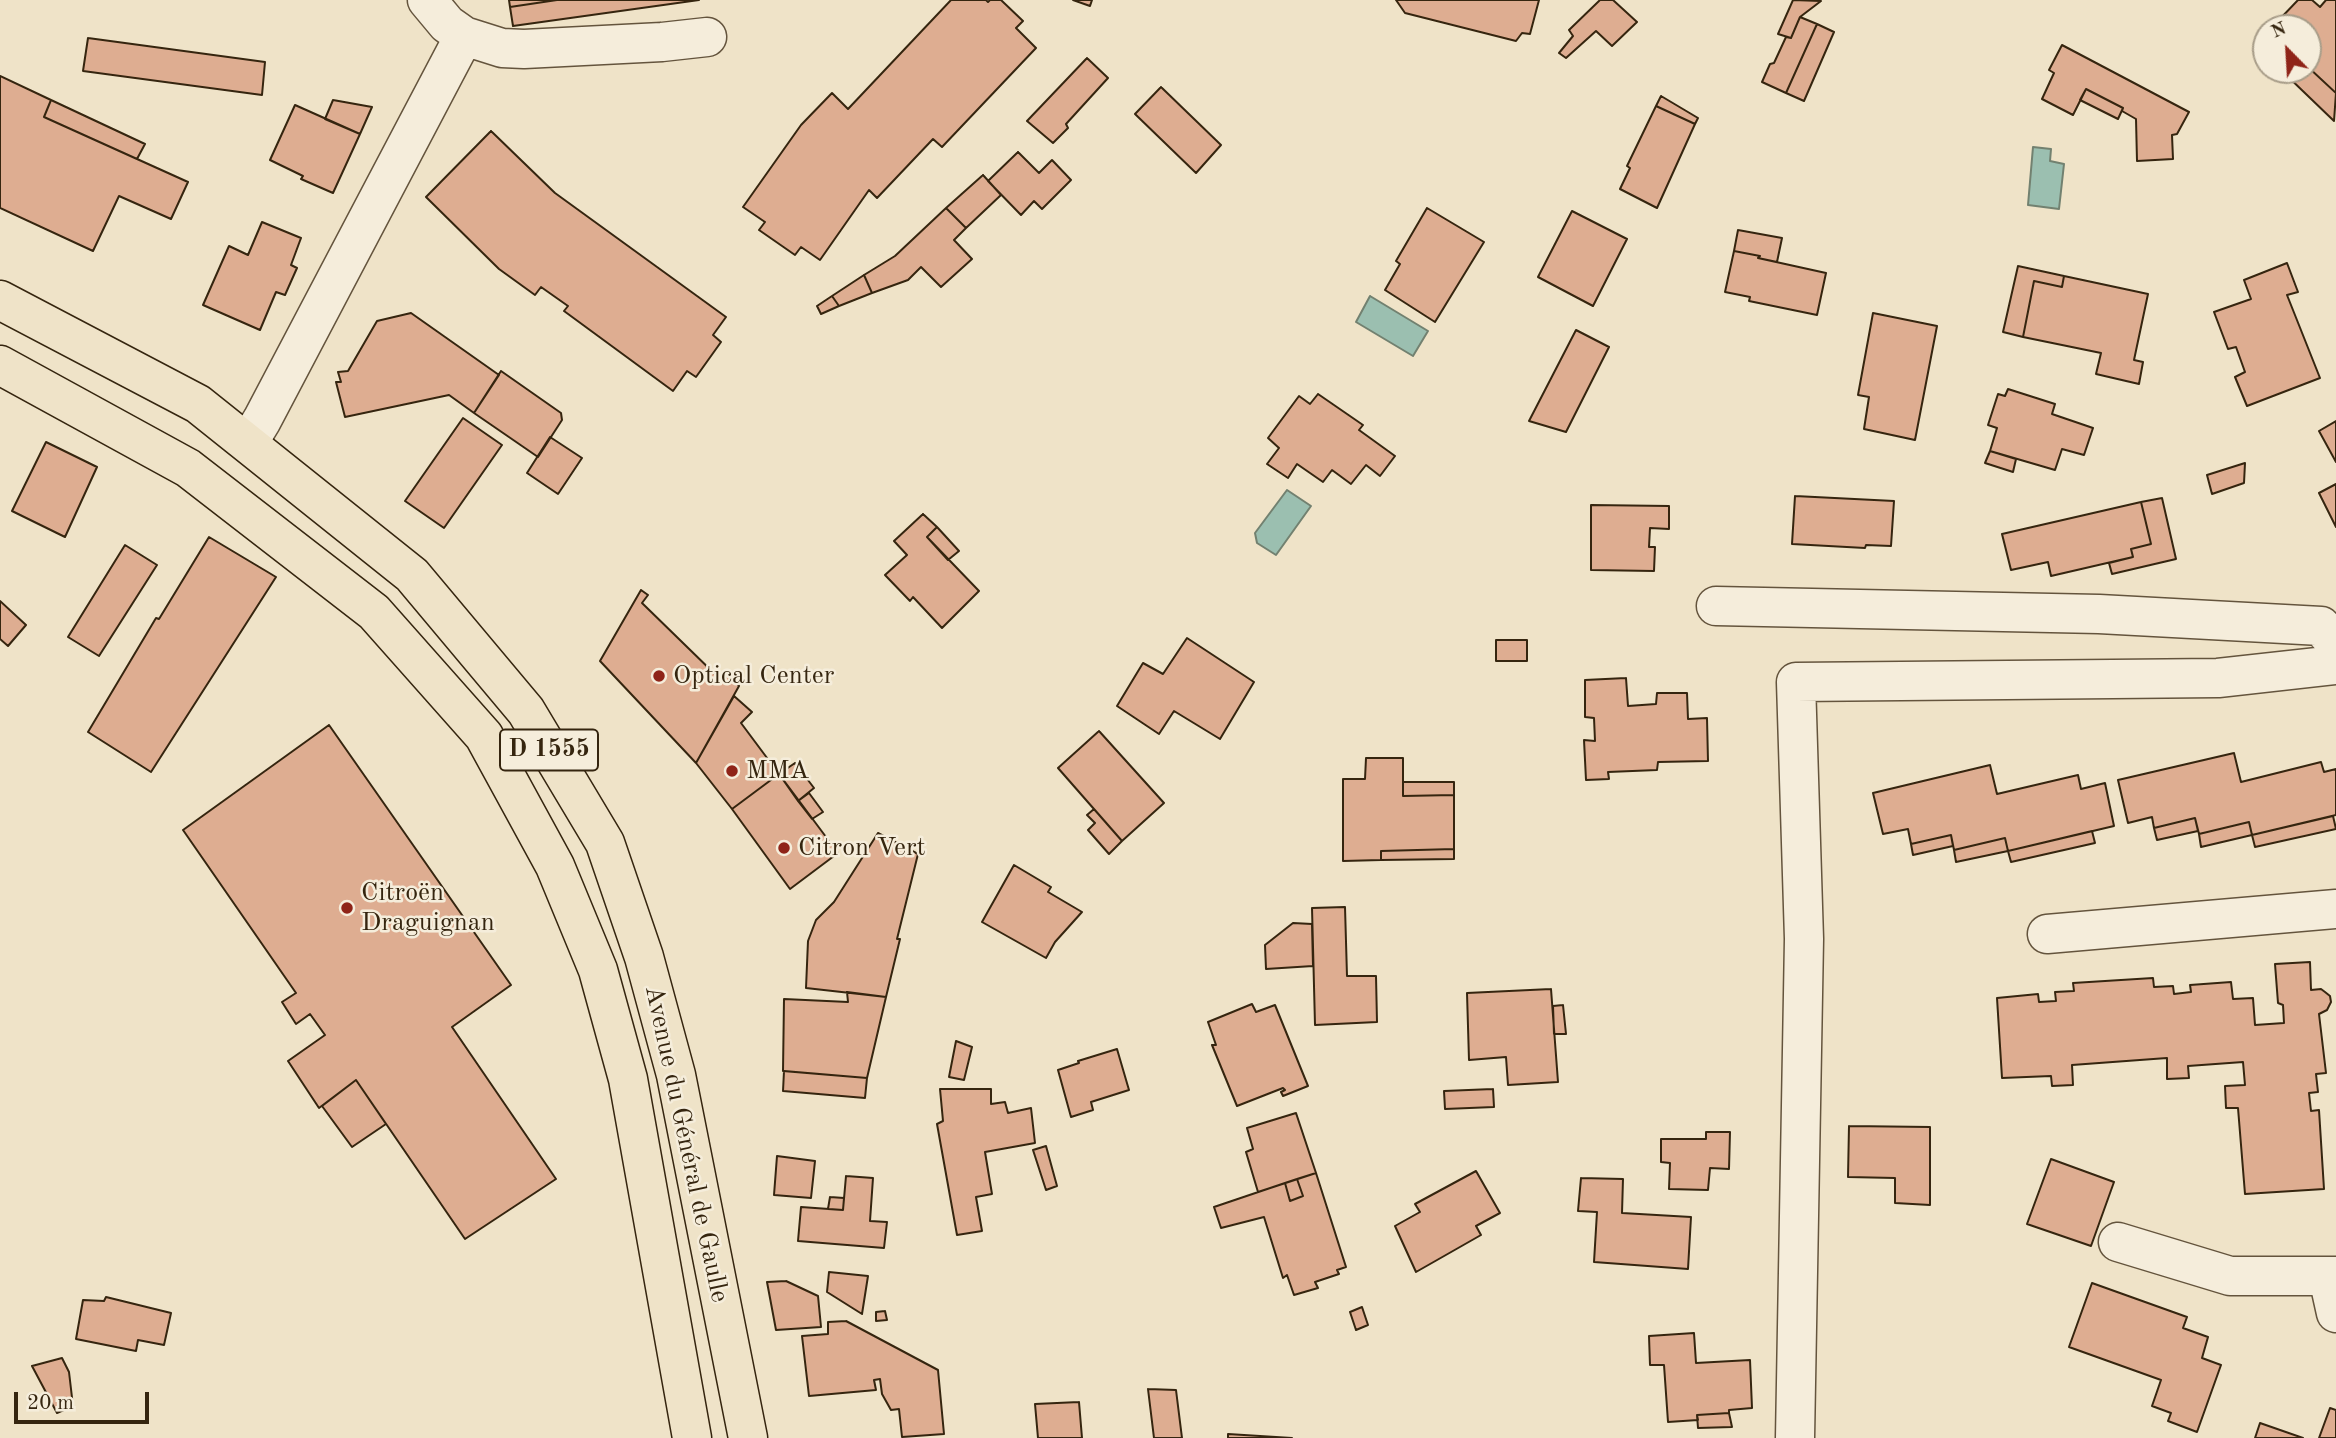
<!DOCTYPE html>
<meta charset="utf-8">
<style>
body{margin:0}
#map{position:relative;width:2336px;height:1438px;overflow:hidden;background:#efe3c8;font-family:"Old Standard TT",serif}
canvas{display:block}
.north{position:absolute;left:2252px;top:14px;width:70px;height:70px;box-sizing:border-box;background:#f5eddb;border:2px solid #a89d89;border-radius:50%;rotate:336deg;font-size:19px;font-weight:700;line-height:28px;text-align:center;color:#35250f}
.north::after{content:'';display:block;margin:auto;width:24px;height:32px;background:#8f2418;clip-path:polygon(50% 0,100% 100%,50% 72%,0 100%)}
.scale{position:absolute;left:14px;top:1392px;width:135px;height:32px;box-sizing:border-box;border:4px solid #35250f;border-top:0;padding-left:9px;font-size:21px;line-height:24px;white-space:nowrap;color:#35250f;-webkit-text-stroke:5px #f5eddb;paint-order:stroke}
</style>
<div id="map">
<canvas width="2336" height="1438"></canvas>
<div class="north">N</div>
<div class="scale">20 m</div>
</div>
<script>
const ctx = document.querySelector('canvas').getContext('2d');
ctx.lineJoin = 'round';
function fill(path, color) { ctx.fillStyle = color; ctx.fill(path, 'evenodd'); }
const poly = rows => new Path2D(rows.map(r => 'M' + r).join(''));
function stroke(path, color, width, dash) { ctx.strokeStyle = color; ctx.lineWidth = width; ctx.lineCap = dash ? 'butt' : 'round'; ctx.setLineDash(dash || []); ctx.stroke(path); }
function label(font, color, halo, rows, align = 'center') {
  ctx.font = font + ' "Old Standard TT",serif'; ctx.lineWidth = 5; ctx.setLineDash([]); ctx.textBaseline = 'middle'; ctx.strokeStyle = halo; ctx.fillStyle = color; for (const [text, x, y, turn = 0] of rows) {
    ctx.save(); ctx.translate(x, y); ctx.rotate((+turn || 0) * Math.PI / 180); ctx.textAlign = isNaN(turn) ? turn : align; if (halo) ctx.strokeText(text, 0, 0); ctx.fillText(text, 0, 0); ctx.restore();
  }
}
const water = poly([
 [2033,147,2051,149,2050,161,2064,164,2059,209,2028,205,2033,147],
 [1370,296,1428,331,1413,356,1356,322,1370,296],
 [1287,490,1311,506,1276,555,1257,543,1255,533,1287,490]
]);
fill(water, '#9bbfb0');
stroke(water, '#728170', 2);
const building = poly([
 [509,0,557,0,510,7,509,0],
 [557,0,699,0,513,26,510,7,557,0],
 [951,0,986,0,988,2,990,0,1001,0,1023,21,1016,28,1036,48,942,147,933,139,877,198,869,190,820,260,801,247,795,255,759,230,765,222,743,207,801,125,832,93,848,109,951,0],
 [1073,0,1092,0,1090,6,1073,0],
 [1539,0,1530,34,1522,33,1516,41,1405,13,1396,0,1539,0],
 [1600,0,1613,0,1637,22,1612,46,1596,31,1566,58,1559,53,1573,36,1569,30,1600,0],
 [1793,0,1821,1,1800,17,1791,38,1778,34,1793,0],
 [2298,0,2312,0,2320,7,2326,0,2336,0,2336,93,2308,67,2308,28,2283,28,2277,22,2298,0],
 [1800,17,1817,24,1786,93,1762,82,1770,64,1774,63,1786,37,1791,38,1800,17],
 [1817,24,1834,32,1804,101,1786,93,1817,24],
 [88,38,265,62,262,95,83,71,88,38],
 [2062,45,2189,112,2177,134,2172,135,2173,159,2137,161,2136,119,2122,111,2123,108,2086,89,2073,115,2042,99,2054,73,2049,70,2062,45],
 [1087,58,1108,78,1066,124,1068,128,1053,143,1027,121,1087,58],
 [2308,67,2336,93,2334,121,2281,70,2308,70,2308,67],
 [0,76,51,100,44,117,188,182,171,219,119,196,93,251,0,208,0,76],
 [1161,87,1221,145,1196,173,1135,114,1161,87],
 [2086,89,2123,108,2118,119,2080,100,2086,89],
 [1661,96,1698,118,1695,124,1656,106,1661,96],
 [51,100,145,144,137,159,44,117,51,100],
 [333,100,372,107,360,134,325,119,333,100],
 [295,105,360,134,333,193,301,179,303,176,270,160,295,105],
 [1656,106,1695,124,1657,208,1620,189,1630,168,1627,166,1656,106],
 [491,131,555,193,726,317,713,335,721,342,696,377,687,371,673,391,564,311,568,306,541,287,535,295,499,269,426,197,491,131],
 [1018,152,1039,173,1052,160,1071,180,1042,209,1034,201,1021,215,988,181,1018,152],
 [983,175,1001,195,966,228,946,208,983,175],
 [946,208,966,228,954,240,972,259,941,287,921,267,908,280,872,293,864,275,895,256,946,208],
 [1427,208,1484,242,1435,322,1385,290,1400,264,1396,261,1427,208],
 [1572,211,1627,239,1593,306,1538,277,1572,211],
 [262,222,301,238,291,265,297,268,285,295,276,292,260,330,203,305,229,246,248,255,262,222],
 [1738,230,1782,238,1777,262,1758,258,1760,256,1734,251,1738,230],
 [1734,251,1760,256,1758,258,1826,273,1817,315,1749,301,1750,297,1725,292,1734,251],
 [2287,263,2298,292,2287,295,2320,378,2247,406,2235,377,2245,372,2236,347,2228,349,2214,312,2251,299,2244,280,2287,263],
 [2018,266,2064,276,2062,287,2034,281,2023,337,2003,332,2018,266],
 [864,275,872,293,839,306,832,296,864,275],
 [2064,276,2148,294,2134,360,2143,362,2139,384,2096,374,2101,353,2023,337,2034,281,2062,287,2064,276],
 [832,296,839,306,821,314,817,306,832,296],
 [411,313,499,375,474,413,449,395,345,417,336,382,341,382,338,372,348,371,377,321,411,313],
 [1873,313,1937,326,1915,440,1864,429,1869,397,1858,395,1873,313],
 [1576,330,1609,347,1566,432,1529,421,1576,330],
 [501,371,561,413,562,420,538,457,474,413,501,371],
 [2008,389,2055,404,2052,414,2093,428,2084,455,2062,449,2055,470,1990,451,1997,428,1988,425,1998,394,2005,396,2008,389],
 [1318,394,1363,425,1359,430,1395,456,1380,476,1366,465,1351,484,1332,470,1323,482,1297,464,1288,478,1267,464,1279,448,1268,438,1299,396,1310,404,1318,394],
 [463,418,502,445,444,528,405,501,463,418],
 [2336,421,2336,462,2319,431,2336,421],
 [550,437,582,458,558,494,527,473,550,437],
 [46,442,97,467,65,537,12,511,46,442],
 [1990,451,2016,459,2013,472,1985,463,1990,451],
 [2245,463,2244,483,2212,494,2207,475,2245,463],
 [2336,484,2336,527,2319,493,2336,484],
 [1795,496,1894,501,1891,546,1866,545,1865,548,1792,544,1795,496],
 [2162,498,2176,559,2112,574,2109,563,2133,557,2131,549,2151,544,2141,502,2162,498],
 [2141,502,2151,544,2131,549,2133,557,2051,576,2048,562,2011,570,2002,534,2141,502],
 [1591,505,1669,506,1669,529,1650,528,1649,547,1655,547,1654,571,1591,570,1591,505],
 [923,514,937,527,927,537,979,591,942,628,913,597,910,601,885,575,907,555,894,541,923,514],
 [937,527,959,551,948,560,927,537,937,527],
 [209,537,276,577,151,772,88,732,156,618,159,619,209,537],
 [125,545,157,565,99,656,68,637,125,545],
 [641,590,648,595,642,603,722,681,728,674,739,686,696,763,600,661,641,590],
 [0,601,26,625,8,646,0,639,0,601],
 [1187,638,1254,682,1220,739,1174,711,1159,734,1117,706,1143,663,1163,674,1187,638],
 [1496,640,1527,640,1527,661,1496,661,1496,640],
 [1626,678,1628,706,1656,704,1657,693,1687,693,1688,719,1707,718,1708,761,1658,762,1657,770,1608,772,1609,779,1586,780,1584,740,1595,741,1594,718,1585,717,1585,680,1626,678],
 [734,696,752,712,741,723,779,774,732,809,696,763,734,696],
 [329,725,511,985,452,1027,556,1179,465,1239,356,1080,319,1108,288,1061,325,1035,310,1014,296,1024,282,1002,296,993,183,830,329,725],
 [1099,731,1164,803,1122,841,1058,768,1099,731],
 [2234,753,2241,782,2321,762,2324,772,2336,769,2336,815,2252,835,2249,822,2199,834,2195,818,2154,828,2152,817,2128,823,2118,780,2234,753],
 [1366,758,1403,758,1403,796,1454,795,1454,849,1381,851,1381,860,1343,861,1343,779,1365,779,1366,758],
 [795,763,814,788,798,801,779,774,795,763],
 [1990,765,1997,794,2078,775,2081,789,2105,783,2114,826,2008,851,2005,838,1954,850,1951,835,1911,844,1908,829,1883,834,1873,793,1990,765],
 [779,774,838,853,790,889,732,809,779,774],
 [1403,782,1454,782,1454,795,1403,796,1403,782],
 [809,793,823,812,812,819,798,801,809,793],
 [1094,809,1122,841,1109,854,1088,830,1095,823,1087,815,1094,809],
 [2333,816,2336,829,2255,847,2252,835,2333,816],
 [2195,818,2198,831,2157,840,2154,828,2195,818],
 [2249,822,2252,835,2201,847,2199,834,2249,822],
 [2092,831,2095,843,2011,862,2008,851,2092,831],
 [878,833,918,854,897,939,900,939,886,997,806,988,808,941,816,920,834,902,878,833],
 [1951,835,1953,846,1913,855,1911,844,1951,835],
 [2005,838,2008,851,1956,862,1954,850,2005,838],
 [1454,849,1454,859,1381,860,1381,851,1454,849],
 [1014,865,1051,887,1048,892,1082,912,1055,942,1046,958,982,922,1014,865],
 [1345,907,1347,976,1376,976,1377,1022,1315,1025,1312,908,1345,907],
 [1293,923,1312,924,1313,966,1266,969,1265,945,1293,923],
 [2310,962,2311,990,2321,989,2325,992,2330,996,2331,1002,2327,1010,2319,1014,2326,1073,2316,1074,2318,1092,2309,1093,2311,1111,2319,1110,2324,1189,2245,1194,2238,1108,2226,1108,2225,1086,2245,1085,2243,1062,2188,1066,2189,1078,2167,1079,2167,1058,2072,1065,2073,1085,2052,1086,2051,1076,2002,1078,1997,998,2038,994,2039,1002,2056,1001,2055,992,2074,991,2073,983,2153,978,2154,987,2173,986,2174,994,2191,992,2190,985,2231,982,2233,999,2253,998,2255,1025,2284,1023,2283,1005,2278,1003,2275,964,2310,962],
 [1551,989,1558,1082,1508,1085,1506,1057,1469,1060,1467,993,1551,989],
 [847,992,886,997,867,1078,783,1071,784,999,848,1002,847,992],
 [1252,1004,1256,1012,1275,1005,1308,1086,1283,1096,1281,1092,1285,1090,1283,1088,1237,1106,1212,1045,1216,1045,1208,1022,1252,1004],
 [1563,1005,1566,1034,1554,1034,1553,1006,1563,1005],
 [956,1041,972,1047,964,1080,949,1077,956,1041],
 [1117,1049,1129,1090,1091,1102,1093,1110,1071,1117,1058,1070,1079,1063,1078,1061,1117,1049],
 [784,1071,867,1078,865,1098,783,1091,784,1071],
 [356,1080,386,1124,352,1147,322,1106,356,1080],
 [940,1089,991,1089,991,1104,1005,1102,1008,1113,1031,1108,1035,1143,985,1152,992,1194,976,1197,982,1231,957,1235,937,1124,943,1121,940,1089],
 [1493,1089,1494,1107,1445,1109,1444,1091,1493,1089],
 [1296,1113,1316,1173,1258,1192,1246,1152,1253,1149,1247,1128,1296,1113],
 [1849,1126,1930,1127,1930,1205,1895,1203,1895,1178,1848,1177,1849,1126],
 [1706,1132,1730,1132,1729,1169,1710,1168,1708,1190,1669,1189,1670,1163,1661,1162,1661,1139,1706,1139,1706,1132],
 [1046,1146,1057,1186,1046,1190,1033,1150,1046,1146],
 [777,1156,815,1161,811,1198,774,1195,777,1156],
 [2051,1159,2114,1182,2091,1246,2027,1224,2051,1159],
 [1476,1171,1500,1213,1476,1226,1481,1235,1416,1272,1395,1226,1420,1212,1415,1204,1476,1171],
 [1316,1173,1346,1267,1337,1270,1339,1274,1315,1282,1318,1288,1294,1295,1287,1275,1283,1278,1264,1217,1221,1228,1214,1207,1285,1183,1290,1201,1303,1196,1297,1179,1316,1173],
 [846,1176,873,1178,870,1221,887,1222,884,1248,798,1241,801,1207,843,1210,846,1176],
 [1581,1178,1623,1179,1622,1213,1691,1217,1688,1269,1594,1262,1597,1212,1578,1211,1581,1178],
 [1297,1179,1303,1196,1290,1201,1285,1183,1297,1179],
 [830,1197,844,1198,843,1210,828,1209,830,1197],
 [829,1272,868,1276,862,1314,827,1292,829,1272],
 [786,1281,818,1296,821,1327,776,1330,767,1282,786,1281],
 [2092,1283,2187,1317,2183,1328,2208,1337,2202,1358,2221,1365,2197,1432,2168,1421,2171,1413,2152,1406,2161,1380,2069,1347,2092,1283],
 [106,1297,171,1313,164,1345,138,1340,136,1351,76,1339,83,1300,104,1301,106,1297],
 [1362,1307,1368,1325,1356,1330,1350,1312,1362,1307],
 [885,1311,887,1320,876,1321,876,1312,885,1311],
 [846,1321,938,1370,944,1434,902,1437,899,1409,891,1410,882,1394,880,1379,874,1380,876,1390,809,1396,802,1336,828,1334,828,1322,846,1321],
 [1694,1333,1696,1363,1750,1360,1752,1408,1729,1410,1729,1413,1697,1415,1698,1420,1668,1422,1664,1365,1650,1365,1649,1336,1694,1333],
 [62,1358,69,1372,73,1406,57,1413,32,1366,62,1358],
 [1148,1389,1176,1390,1182,1438,1154,1438,1148,1389],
 [1079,1402,1082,1438,1038,1438,1035,1404,1079,1402],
 [2330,1408,2336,1410,2336,1438,2319,1438,2330,1408],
 [1729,1413,1732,1427,1698,1428,1697,1415,1729,1413],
 [2260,1423,2303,1438,2255,1438,2260,1423],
 [1228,1434,1292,1438,1228,1438,1228,1434]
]);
fill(building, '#dead91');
stroke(building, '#35250f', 2);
const minor = poly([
 [427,0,447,24,464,36,502,48,524,49,662,42,707,37],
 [248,443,262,420,464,36],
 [1716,606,2099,614,2321,626,2336,644],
 [2047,934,2336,909],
 [2118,1242,2230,1276,2336,1276],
 [2328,1277,2336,1313],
 [1795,1438,1804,939,1796,682,2218,678,2336,665]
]);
const major = poly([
 [0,300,198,404,412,575,526,711,605,843,644,957,676,1075,748,1438],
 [0,365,188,468,374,612,484,736,555,866,598,970,628,1079,692,1438]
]);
stroke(minor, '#64543d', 41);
stroke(major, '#35250f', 41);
stroke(minor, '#f5eddb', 38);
stroke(major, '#efe3c8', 38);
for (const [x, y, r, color] of [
 [659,676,7,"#8f2418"],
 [732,771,7,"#8f2418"],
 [784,848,7,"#8f2418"],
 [347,908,7,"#8f2418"]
]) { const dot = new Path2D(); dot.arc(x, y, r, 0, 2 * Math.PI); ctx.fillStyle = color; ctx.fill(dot); stroke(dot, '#f5eddb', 2.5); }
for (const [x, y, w] of [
 [549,750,98]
]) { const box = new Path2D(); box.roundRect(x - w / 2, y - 20.5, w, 41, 5); ctx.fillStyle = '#f5eddb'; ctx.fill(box); stroke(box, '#35250f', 2); }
label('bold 24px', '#35250f', null, [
 ["D 1555",549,750]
]);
label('26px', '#35250f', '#f5eddb', [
 ["Optical Center",673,676],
 ["MMA",746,771],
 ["Citron Vert",798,848],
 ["Citroën",361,893],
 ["Draguignan",361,923]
], 'left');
label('26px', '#35250f', '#f5eddb', [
 ["Avenue du Général de Gaulle",686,1144,78]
]);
</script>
